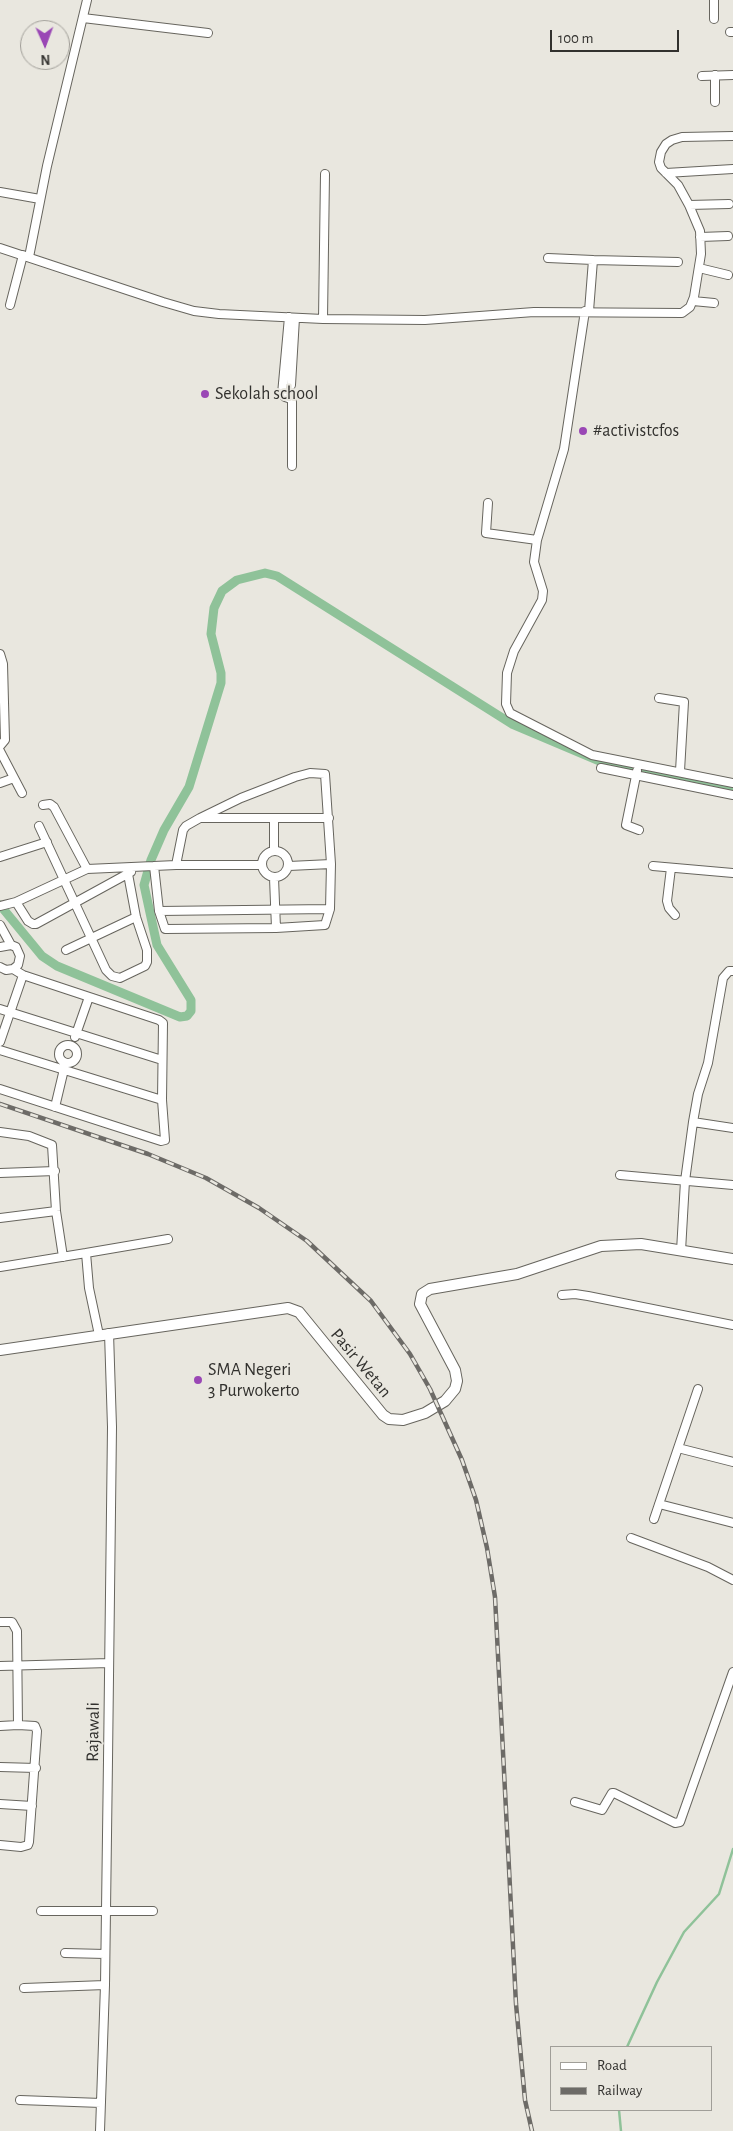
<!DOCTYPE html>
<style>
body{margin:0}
#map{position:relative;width:733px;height:2131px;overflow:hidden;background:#e9e7df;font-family:"Alegreya Sans",sans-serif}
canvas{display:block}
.legend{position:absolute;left:550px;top:2046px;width:162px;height:65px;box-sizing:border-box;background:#e9e7df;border:1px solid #a09e98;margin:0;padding:6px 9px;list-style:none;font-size:15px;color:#32312e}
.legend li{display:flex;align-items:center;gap:10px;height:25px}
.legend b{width:25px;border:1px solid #a09e98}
.north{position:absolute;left:20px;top:20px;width:50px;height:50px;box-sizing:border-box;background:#e9e7df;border:1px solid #a09e98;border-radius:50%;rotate:178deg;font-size:14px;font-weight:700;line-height:20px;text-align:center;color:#32312e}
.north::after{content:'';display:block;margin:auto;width:18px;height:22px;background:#9a47b5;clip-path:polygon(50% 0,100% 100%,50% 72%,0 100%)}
.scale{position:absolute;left:550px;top:30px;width:129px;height:22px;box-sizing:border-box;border:2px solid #32312e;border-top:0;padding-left:6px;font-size:15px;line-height:18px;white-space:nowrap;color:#32312e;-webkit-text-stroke:4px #e9e7df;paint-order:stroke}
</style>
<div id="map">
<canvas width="733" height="2131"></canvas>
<ul class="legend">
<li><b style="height:6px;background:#fff"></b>Road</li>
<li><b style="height:6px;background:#6d6b67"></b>Railway</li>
</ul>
<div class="north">N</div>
<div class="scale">100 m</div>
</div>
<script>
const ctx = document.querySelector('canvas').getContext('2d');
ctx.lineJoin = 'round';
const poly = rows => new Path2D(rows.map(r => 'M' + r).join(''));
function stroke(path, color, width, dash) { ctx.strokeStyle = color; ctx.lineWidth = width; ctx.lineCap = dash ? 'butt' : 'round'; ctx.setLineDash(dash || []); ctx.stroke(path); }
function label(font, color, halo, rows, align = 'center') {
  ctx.font = font + ' "Alegreya Sans",sans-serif'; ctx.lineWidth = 4; ctx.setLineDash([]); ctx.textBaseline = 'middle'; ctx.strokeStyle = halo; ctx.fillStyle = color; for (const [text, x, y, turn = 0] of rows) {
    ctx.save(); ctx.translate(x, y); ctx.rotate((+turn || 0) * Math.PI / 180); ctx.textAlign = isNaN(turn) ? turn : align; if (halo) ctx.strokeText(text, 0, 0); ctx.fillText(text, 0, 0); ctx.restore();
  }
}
stroke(poly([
 [627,2047,657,1982,684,1932,719,1894,733,1849],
 [619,2110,621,2131]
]), '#8fc299', 2.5);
stroke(poly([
 [0,905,42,956,57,966,180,1017,187,1016,191,1011,191,1000,157,945,144,885,151,860,164,830,189,787,221,683,221,673,211,634,214,608,222,591,237,580,265,573,277,576,512,724,602,762,733,788]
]), '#8fc299', 9);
const minor = poly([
 [714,0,714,19],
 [83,18,208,33],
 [730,32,733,32],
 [702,76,733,75],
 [715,102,715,75],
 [666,173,733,169],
 [0,192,40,199],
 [689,205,729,204],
 [700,237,728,236],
 [0,248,163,302,194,311,219,314,323,319,425,320,534,312,682,313,690,307,694,297,701,254,700,231,689,205,678,185,661,168,659,162,661,152,666,144,672,140,682,137,733,136],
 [29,257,47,166,87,0],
 [548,258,593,260],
 [699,268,728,275],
 [693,301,714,303],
 [10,305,23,255],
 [589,311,593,260,678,262],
 [289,317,282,394,285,397,291,399,292,402,292,466],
 [323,319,325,174],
 [291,385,295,318],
 [488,503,486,533,537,540,564,449,585,311],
 [537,540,534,562,543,591,542,600,514,651,507,673,506,704,510,713,592,755,733,783],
 [0,654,3,664,5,740,0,746],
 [659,698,684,702,680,771],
 [0,751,22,793],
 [601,768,733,795],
 [637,771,626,825,639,830],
 [0,783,14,778],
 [43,805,50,804,54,807,87,869],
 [274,819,274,851],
 [39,826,106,970,112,976,120,978,145,966,147,962,147,950,136,917,128,874],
 '262 864a13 13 0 1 1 26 0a13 13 0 1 1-26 0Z',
 [0,857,47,842],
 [176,865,183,830,186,826,200,818,329,818],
 [154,866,159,911,165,929,276,928,325,925,330,909,331,864,325,774,310,773,295,777,241,798,200,818],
 [289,866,331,864],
 [653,866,733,873],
 [671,868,667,901,669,908,675,915],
 [274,878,276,928],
 [16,902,28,921,33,924,36,924,131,872],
 [0,906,16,902,87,869,176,865,262,865],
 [159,911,330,909],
 [0,925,11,945,16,947,20,956,18,965,13,969],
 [0,947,11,945],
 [66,950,136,917],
 [0,967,6,970,13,969,23,975,159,1020,163,1023,162,1100,165,1140,161,1141,0,1089],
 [0,1009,162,1060],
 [75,1037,89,997],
 [0,1042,23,975],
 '59 1054a9 9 0 1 1 18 0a9 9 0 1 1-18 0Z',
 [0,1050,162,1100],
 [55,1107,65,1065],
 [693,1122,733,1128],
 [0,1132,29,1136,52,1145,56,1211,63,1257],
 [0,1173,55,1171],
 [620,1175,733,1185],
 [0,1218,56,1211],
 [681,1251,685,1181,693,1122,698,1094,708,1063,723,978,729,971,733,971],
 [86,1253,168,1239],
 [0,1267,86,1253,89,1288,99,1335],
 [562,1295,575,1294,588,1296,733,1325],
 [678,1448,733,1462],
 [659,1504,733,1523],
 [654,1519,698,1389],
 [631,1538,708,1567,733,1580],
 [0,1622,12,1622,17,1631,18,1725,35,1726,37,1731,29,1842,28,1845,21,1847,0,1845],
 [0,1666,109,1663],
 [0,1726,18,1725],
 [0,1767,36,1768],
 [575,1802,602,1810,612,1793,614,1793,675,1823,680,1822,733,1672],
 [0,1804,32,1806],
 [41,1911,153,1911],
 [65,1953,105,1954],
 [24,1988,105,1985],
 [20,2100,101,2103],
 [100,2131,105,1985,108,1760,112,1427,109,1333]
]);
const tertiary = poly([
 [0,1350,288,1308,299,1312,383,1415,389,1419,403,1420,425,1413,445,1401,455,1389,457,1381,455,1370,420,1304,422,1294,430,1289,517,1274,601,1246,641,1244,733,1259]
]);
stroke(minor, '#67655e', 10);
stroke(tertiary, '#67655e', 12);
stroke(minor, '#fff', 8);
stroke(tertiary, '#fff', 10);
const rail = poly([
 [0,1104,148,1154,206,1178,259,1208,307,1241,371,1301,410,1354,430,1389,462,1460,476,1500,487,1548,495,1597,516,2004,525,2100,532,2131]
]);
stroke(rail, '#6d6b67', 4.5);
stroke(rail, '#e9e7df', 2.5, [8]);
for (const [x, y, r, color] of [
 [205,394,5,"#9a47b5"],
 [583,431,5,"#9a47b5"],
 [198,1380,5,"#9a47b5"]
]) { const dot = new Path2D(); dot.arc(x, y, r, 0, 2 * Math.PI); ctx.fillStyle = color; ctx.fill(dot); stroke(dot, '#e9e7df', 2); }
label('18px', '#32312e', '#e9e7df', [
 ["Sekolah school",215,394],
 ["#activistcfos",593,431],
 ["SMA Negeri",208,1370],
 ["3 Purwokerto",208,1391]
], 'left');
label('18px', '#32312e', '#e9e7df', [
 ["Pasir Wetan",361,1363,50],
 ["Rajawali",93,1732,-89]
]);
</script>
